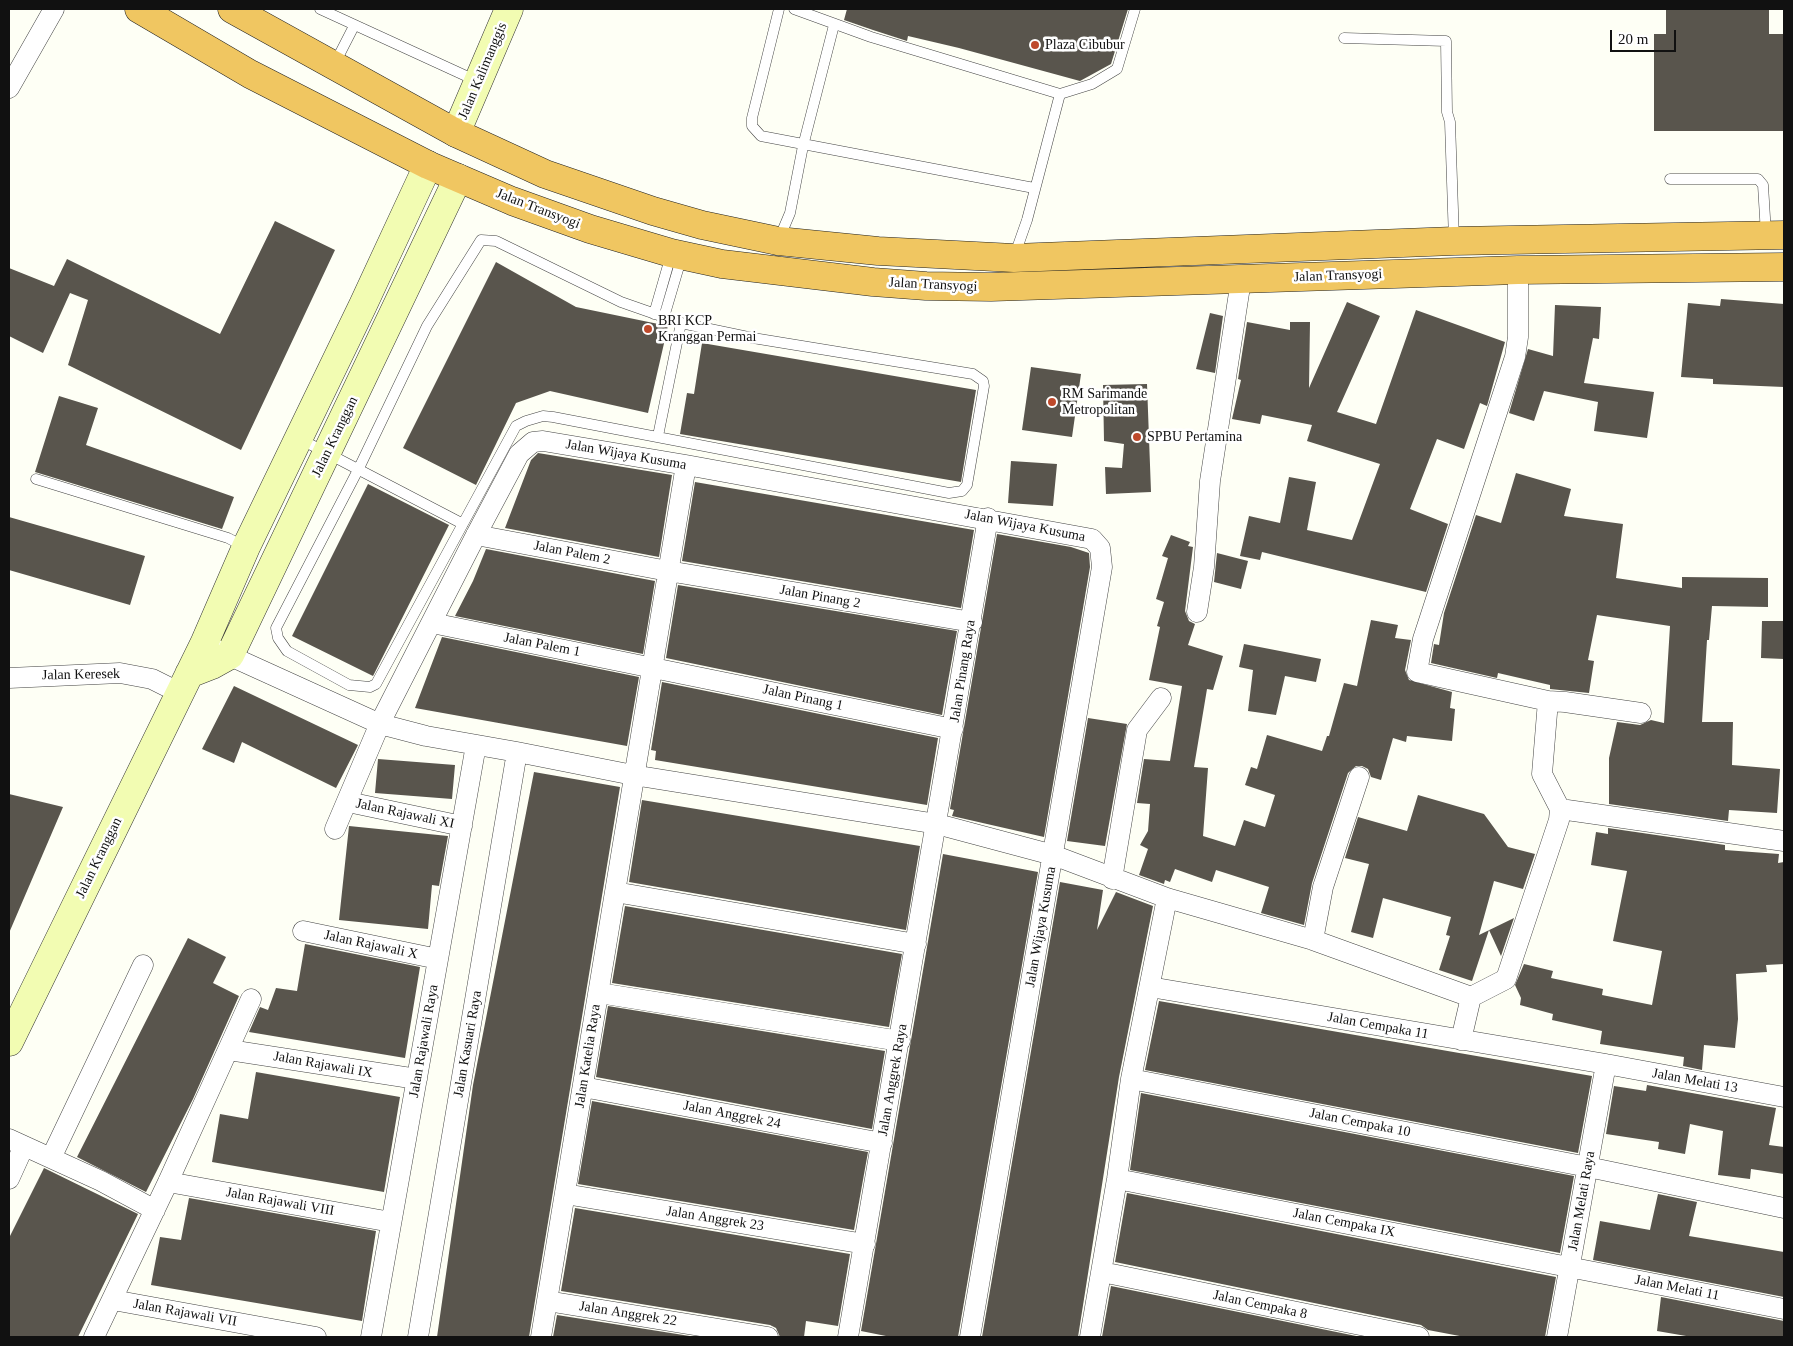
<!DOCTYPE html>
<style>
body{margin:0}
#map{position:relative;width:1793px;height:1346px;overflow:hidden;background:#fefff5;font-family:Georgia,serif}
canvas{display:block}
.frame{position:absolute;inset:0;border:10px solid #111;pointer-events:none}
.scale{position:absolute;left:1610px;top:30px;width:66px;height:22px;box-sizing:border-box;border:2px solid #111;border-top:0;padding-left:6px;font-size:15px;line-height:18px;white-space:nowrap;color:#111;-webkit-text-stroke:4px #fff;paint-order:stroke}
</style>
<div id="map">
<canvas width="1793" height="1346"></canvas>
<div class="frame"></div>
<div class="scale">20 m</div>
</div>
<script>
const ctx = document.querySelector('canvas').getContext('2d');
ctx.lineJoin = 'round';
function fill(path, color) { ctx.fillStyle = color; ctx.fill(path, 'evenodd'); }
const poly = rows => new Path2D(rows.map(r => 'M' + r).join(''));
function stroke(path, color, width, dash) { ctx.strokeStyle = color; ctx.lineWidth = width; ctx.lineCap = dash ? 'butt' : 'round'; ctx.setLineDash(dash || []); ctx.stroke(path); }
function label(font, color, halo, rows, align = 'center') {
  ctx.font = font + ' Georgia,serif'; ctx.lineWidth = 5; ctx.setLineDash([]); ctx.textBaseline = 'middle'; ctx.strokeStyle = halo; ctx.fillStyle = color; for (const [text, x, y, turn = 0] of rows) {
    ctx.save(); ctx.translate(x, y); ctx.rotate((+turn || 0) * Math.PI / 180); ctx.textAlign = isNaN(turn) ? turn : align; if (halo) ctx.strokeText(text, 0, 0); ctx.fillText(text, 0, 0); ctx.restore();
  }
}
fill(poly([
 [847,9,1128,9,1111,64,1080,81,959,48,908,36,907,41,873,30,844,20],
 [1666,9,1769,9,1769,34,1784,34,1784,131,1654,131,1654,34,1666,34],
 [275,221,335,250,241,450,68,365,88,300,70,293,43,353,9,336,9,268,54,286,67,259,220,334],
 [496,262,576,307,668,326,648,413,550,391,516,403,476,485,403,448],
 [1721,299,1784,304,1784,387,1713,384,1713,379,1681,377,1688,303,1720,306],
 [1347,302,1380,316,1337,412,1376,424,1416,310,1505,342,1487,406,1480,403,1464,449,1437,439,1410,509,1448,524,1426,592,1262,552,1260,560,1240,556,1249,516,1280,523,1289,477,1316,482,1307,530,1352,540,1380,464,1307,441,1312,425,1262,415,1260,424,1232,419,1241,380,1238,379,1247,322,1290,330,1290,322,1310,322,1309,388],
 [1555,305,1601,307,1599,339,1593,338,1584,383,1654,392,1647,438,1594,431,1598,402,1544,391,1534,421,1509,413,1528,349,1553,356],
 [1210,313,1223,316,1215,373,1196,369],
 [702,343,976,390,961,482,680,434,687,393,694,394],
 [1031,367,1081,374,1072,437,1022,430],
 [1147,384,1151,492,1106,494,1105,467,1122,468,1124,444,1104,441,1103,385],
 [59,396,98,408,86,445,234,497,222,529,35,472],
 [538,453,672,475,659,557,505,528,531,460],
 [1011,461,1057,464,1053,506,1008,503],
 [1516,473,1571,489,1564,516,1623,524,1616,578,1682,588,1682,577,1768,578,1768,607,1712,606,1709,640,1707,640,1702,722,1733,722,1732,765,1780,769,1777,813,1729,810,1728,821,1609,804,1609,758,1617,722,1640,725,1651,720,1664,723,1670,626,1597,615,1588,660,1594,661,1589,693,1550,689,1550,685,1498,673,1497,678,1431,663,1434,644,1439,645,1444,613,1476,515,1501,523],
 [695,482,974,530,961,608,682,561],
 [368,484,449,525,373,676,292,636],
 [9,517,145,556,130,605,9,570],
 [997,534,1071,547,1089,553,1090,567,1044,837,952,816,954,810,950,809],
 [1171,535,1190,542,1188,546,1193,547,1185,611,1189,621,1195,624,1188,645,1223,656,1213,690,1207,689,1194,767,1208,768,1203,836,1235,846,1244,820,1265,827,1275,795,1245,785,1251,767,1257,769,1267,735,1322,751,1327,736,1329,736,1344,683,1357,686,1371,620,1398,625,1395,638,1411,640,1405,670,1409,680,1452,692,1450,708,1455,709,1452,741,1407,736,1406,742,1393,738,1381,780,1371,777,1368,769,1362,766,1356,766,1348,773,1312,883,1304,925,1261,913,1269,887,1216,870,1212,882,1175,869,1170,882,1165,880,1164,884,1139,875,1148,849,1140,845,1148,831,1150,804,1137,803,1144,759,1170,761,1182,686,1149,680,1160,627,1157,626,1164,602,1156,599,1168,558,1162,556],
 [486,549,655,581,643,654,455,616,473,581],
 [1217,553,1248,561,1241,589,1214,582],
 [678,585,957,631,942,715,666,658],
 [1762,621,1784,621,1784,659,1761,658],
 [442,637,639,677,627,746,415,708],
 [1244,644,1321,659,1316,682,1285,676,1276,715,1248,711,1253,670,1239,667],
 [662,682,938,738,927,805,655,760,656,751,651,750],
 [234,686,358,745,336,788,242,742,234,763,202,749],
 [1088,718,1127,724,1105,846,1067,841],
 [378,759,455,765,452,799,375,793],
 [534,772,620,787,529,1337,437,1337,473,1085],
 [9,794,63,807,9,933],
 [1418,795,1484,814,1508,847,1535,854,1523,889,1494,881,1479,935,1514,918,1501,956,1489,930,1472,981,1439,970,1450,936,1446,935,1451,917,1383,898,1373,938,1351,932,1369,864,1345,858,1358,817,1407,831],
 [642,800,920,846,906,930,629,882],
 [349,826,448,836,439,886,432,885,428,929,339,920],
 [1608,828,1725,845,1725,850,1779,854,1778,863,1784,862,1784,964,1766,965,1767,972,1736,974,1738,1019,1735,1048,1704,1045,1702,1070,1683,1066,1684,1057,1600,1044,1602,1031,1552,1020,1553,1014,1520,1005,1521,998,1515,985,1524,964,1553,971,1551,978,1603,989,1602,995,1652,1005,1662,951,1613,941,1627,871,1591,865,1596,832,1608,834],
 [943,854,1038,872,958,1337,891,1337,861,1331],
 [1060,882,1103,890,1097,930,1116,892,1153,906,1119,1077,1078,1337,982,1337],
 [625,906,902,954,889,1027,612,983],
 [188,938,226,957,213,983,239,996,193,1099,146,1192,77,1157],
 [305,944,420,967,405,1058,249,1032,260,1007,268,1010,276,988,297,991],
 [1159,1001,1592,1076,1578,1153,1145,1070],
 [608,1006,885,1051,872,1129,596,1077],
 [256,1072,400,1097,384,1192,212,1162,220,1114,248,1119],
 [1647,1085,1776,1108,1769,1145,1784,1147,1784,1174,1751,1169,1750,1179,1718,1175,1723,1131,1690,1124,1685,1154,1658,1149,1659,1142,1606,1134,1614,1086,1646,1091],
 [1141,1093,1574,1176,1560,1253,1130,1170],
 [592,1101,868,1152,854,1230,578,1184],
 [44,1168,138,1214,78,1337,9,1337,9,1238],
 [1127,1193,1556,1277,1545,1337,1465,1337,1428,1330,1421,1325,1115,1262],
 [1658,1194,1697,1202,1689,1236,1784,1252,1784,1297,1593,1260,1600,1221,1650,1230],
 [189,1198,376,1231,362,1321,151,1285,160,1237,181,1240],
 [575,1208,850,1254,838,1326,806,1321,804,1337,780,1337,776,1328,770,1325,561,1291],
 [1111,1286,1361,1337,1102,1337],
 [1661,1297,1784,1321,1784,1337,1692,1337,1657,1331],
 [557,1315,696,1337,553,1337]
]), '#59554d');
const lane = poly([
 [320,9,477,81],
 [779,9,752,118,752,126,761,136,1034,188],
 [794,9,871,37,1060,94,1092,84,1117,69,1135,9],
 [1344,38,1446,41,1447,112,1450,122,1454,240],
 [334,65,354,26],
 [1670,179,1758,179,1763,185,1766,234],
 [779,239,790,213,803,146,834,25],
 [481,240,496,241,621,302,681,323,753,338,973,374,983,381,984,386,967,485,962,491,949,493,553,417,543,416,526,421,516,426,376,684,370,687,349,685,287,651,278,638,276,628,359,468,427,326,481,240],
 [1014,257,1027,220,1060,94],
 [654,314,671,255],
 [664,317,682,256],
 [658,436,681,323],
 [300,439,463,524],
 [36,479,228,538,245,547]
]);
const street = poly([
 [9,88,54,9],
 [1518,270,1518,337,1515,357,1423,639,1417,672,1548,701,1565,702,1641,713],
 [476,535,668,571,972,622],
 [1197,612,1204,567,1210,481,1241,280],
 [432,623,953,729],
 [217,650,380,724,426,736,517,752,633,775,937,824,1053,855,1167,898,1131,1079,1117,1179,1090,1337],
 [9,678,120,673,152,679,180,693],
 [348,802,462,826],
 [1560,809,1784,841],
 [335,829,381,721,476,535,519,454,533,442,543,441,686,465,1092,539,1100,548,1102,567,970,1337],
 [1112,879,1137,730,1161,698],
 [615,892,916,944],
 [1167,898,1313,940,1471,997,1506,979,1559,820,1560,809,1542,774,1548,701],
 [303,931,438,959],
 [1313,940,1323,887,1359,777],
 [1150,987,1606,1064,1784,1097],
 [599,993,900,1041],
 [1461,1040,1471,997],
 [229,1050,417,1079],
 [1131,1079,1588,1167,1784,1208],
 [583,1087,882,1143],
 [9,1139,101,1181,155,1210],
 [51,1158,143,965],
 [9,1179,24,1146],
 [1117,1179,1784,1309],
 [168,1182,391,1222],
 [565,1194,865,1244],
 [1102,1272,1419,1337],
 [113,1300,316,1337],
 [547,1301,768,1337],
 [94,1337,168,1182,251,999],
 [371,1337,476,745],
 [418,1337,517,752],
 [541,1337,686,465],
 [848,1337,988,518],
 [1557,1337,1606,1064]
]);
const secondary = poly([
 [456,133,509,9],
 [189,674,212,665,230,655,458,178],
 [9,1042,204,644,246,547,363,305,428,165]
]);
const highway = poly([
 [139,9,250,74,428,165,512,201,590,229,671,253,722,264,873,282,926,286,991,287,1518,270,1784,267],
 [232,9,456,133,545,174,653,211,702,225,778,241,878,251,1014,258,1454,241,1784,235]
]);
stroke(lane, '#444', 11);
stroke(street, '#444', 21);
stroke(secondary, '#333', 29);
stroke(highway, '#222', 29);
stroke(lane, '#fff', 10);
stroke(street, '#fff', 20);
stroke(secondary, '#f2fcb2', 28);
stroke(highway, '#f0c661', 28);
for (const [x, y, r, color] of [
 [1035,45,5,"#be492b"],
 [648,329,5,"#be492b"],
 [1052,402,5,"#be492b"],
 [1137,437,5,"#be492b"]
]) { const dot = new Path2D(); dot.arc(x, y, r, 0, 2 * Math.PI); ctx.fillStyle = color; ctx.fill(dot); stroke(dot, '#fff', 2); }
label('14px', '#111', '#fff', [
 ["Plaza Cibubur",1045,45],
 ["BRI KCP",658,321],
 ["Kranggan Permai",658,337],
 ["RM Sarimande",1062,394],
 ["Metropolitan",1062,410],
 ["SPBU Pertamina",1147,437]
], 'left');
label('14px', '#111', '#fff', [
 ["Jalan Kalimanggis",483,71,-67],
 ["Jalan Transyogi",538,209,21],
 ["Jalan Transyogi",1338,276,-2],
 ["Jalan Transyogi",933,285,3],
 ["Jalan Kranggan",335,437,-64],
 ["Jalan Wijaya Kusuma",626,455,10],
 ["Jalan Wijaya Kusuma",1025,526,11],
 ["Jalan Palem 2",572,553,11],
 ["Jalan Pinang 2",820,597,10],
 ["Jalan Palem 1",542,645,11],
 ["Jalan Pinang Raya",963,671,-81],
 ["Jalan Keresek",81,675,-1],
 ["Jalan Pinang 1",803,698,12],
 ["Jalan Rajawali XI",405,814,12],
 ["Jalan Kranggan",99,858,-64],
 ["Jalan Wijaya Kusuma",1041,927,-80],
 ["Jalan Rajawali X",371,945,12],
 ["Jalan Cempaka 11",1378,1026,10],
 ["Jalan Rajawali Raya",424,1041,-80],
 ["Jalan Kasuari Raya",468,1044,-80],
 ["Jalan Katelia Raya",588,1056,-81],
 ["Jalan Rajawali IX",323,1065,10],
 ["Jalan Anggrek Raya",893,1080,-80],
 ["Jalan Melati 13",1695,1081,10],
 ["Jalan Anggrek 24",732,1115,11],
 ["Jalan Cempaka 10",1360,1123,11],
 ["Jalan Melati Raya",1582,1201,-80],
 ["Jalan Rajawali VIII",280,1202,10],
 ["Jalan Anggrek 23",715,1219,9],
 ["Jalan Cempaka IX",1344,1223,11],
 ["Jalan Melati 11",1677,1288,11],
 ["Jalan Cempaka 8",1260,1305,12],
 ["Jalan Rajawali VII",185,1313,10],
 ["Jalan Anggrek 22",628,1314,9]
]);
</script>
